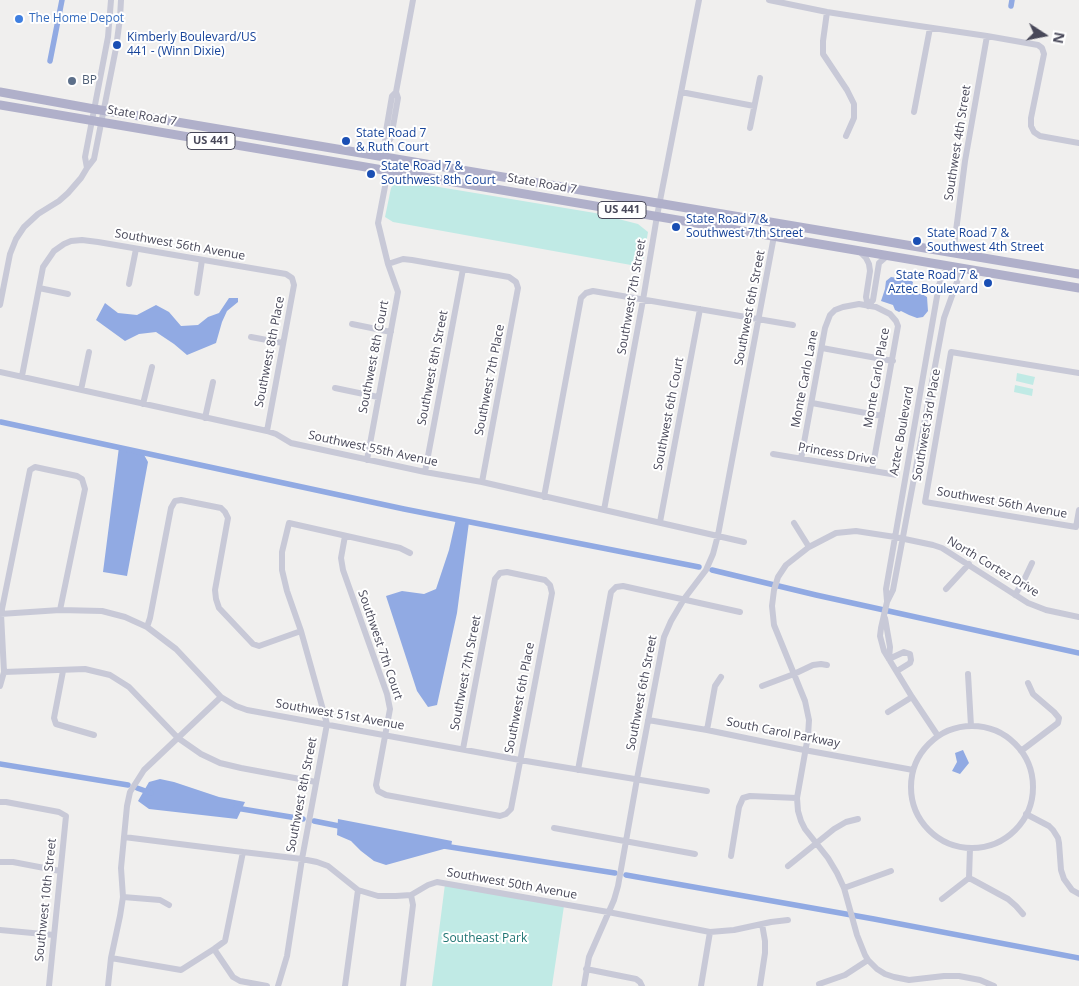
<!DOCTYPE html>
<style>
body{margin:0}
#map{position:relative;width:1079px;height:986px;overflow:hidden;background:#f0efee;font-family:"Open Sans",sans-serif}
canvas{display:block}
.north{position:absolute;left:1019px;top:10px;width:50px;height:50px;-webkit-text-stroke:4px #fff;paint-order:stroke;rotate:101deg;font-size:14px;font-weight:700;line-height:20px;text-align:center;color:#484859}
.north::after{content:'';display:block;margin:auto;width:18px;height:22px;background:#484859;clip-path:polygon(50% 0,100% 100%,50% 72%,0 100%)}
</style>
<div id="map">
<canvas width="1079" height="986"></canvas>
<div class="north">N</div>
</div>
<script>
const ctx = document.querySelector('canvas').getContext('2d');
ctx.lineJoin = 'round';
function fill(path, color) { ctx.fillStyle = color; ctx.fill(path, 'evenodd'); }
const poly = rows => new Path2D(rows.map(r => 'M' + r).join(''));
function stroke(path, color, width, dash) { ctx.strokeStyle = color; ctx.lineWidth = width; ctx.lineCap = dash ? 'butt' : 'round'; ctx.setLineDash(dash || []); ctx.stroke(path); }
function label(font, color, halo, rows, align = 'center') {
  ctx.font = font + ' "Open Sans",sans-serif'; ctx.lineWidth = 4; ctx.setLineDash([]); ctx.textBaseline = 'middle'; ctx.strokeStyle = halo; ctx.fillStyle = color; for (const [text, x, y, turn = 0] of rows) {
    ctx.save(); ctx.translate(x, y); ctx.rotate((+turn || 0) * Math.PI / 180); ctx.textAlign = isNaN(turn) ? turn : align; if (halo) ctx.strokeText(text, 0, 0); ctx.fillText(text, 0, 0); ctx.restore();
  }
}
fill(poly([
 [397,180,595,213,638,224,648,232,642,267,393,222,385,217,391,188],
 [1017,373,1035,377,1033,385,1016,381],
 [1015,385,1033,389,1032,396,1014,392],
 [445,884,564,906,552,986,432,986]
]), '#c0eae5');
fill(poly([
 [891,277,910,280,913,282,911,291,912,293,922,294,927,297,928,311,923,317,917,318,909,315,901,311,899,312,895,310,893,305,881,301,885,289,886,281],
 [229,298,238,298,238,302,227,311,222,322,216,343,187,355,174,344,156,332,139,334,125,341,96,320,105,303,118,313,137,315,156,305,169,312,181,326,198,325,208,317,219,313],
 [119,447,143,453,148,462,127,576,103,572],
 [456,519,469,522,457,613,437,705,428,707,417,691,386,596,402,591,424,594,436,589,449,550],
 [963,750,969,763,960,774,952,771,957,762,955,753],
 [160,779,174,782,219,797,245,802,237,819,149,809,138,801,149,782],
 [338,819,452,841,451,847,386,865,374,861,361,851,351,841,337,835]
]), '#91aae3');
stroke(poly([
 [1011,6,1012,0],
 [50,61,62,0],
 [1,422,404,509,699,567],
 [712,570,816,595,1079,653],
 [0,764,128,785],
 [137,788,151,793],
 [236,808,303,819],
 [314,821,344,827],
 [444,846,615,873],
 [626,875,874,919,1079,958]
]), '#91aae3', 5.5);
stroke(poly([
 [769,0,827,12,872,19,987,36,1038,45,1042,48,1044,54,1031,118,1031,126,1034,132,1040,136,1079,143],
 [827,12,823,41,823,54,847,90,854,104,854,118,846,136],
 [681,92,754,106],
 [914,112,930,28],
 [750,128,760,78],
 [386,145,391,138,398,98,396,92],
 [384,157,386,145,385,137,392,96,396,92,413,0],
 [87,168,85,157,108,37,111,0],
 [859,251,866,258,869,264,870,271,866,297,868,306],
 [953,254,965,161,987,36],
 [388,264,403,259,412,260,509,277,516,282,518,288,482,482],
 [129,284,136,249],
 [39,288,68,294],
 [197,293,202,260],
 [0,305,10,254,16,239,24,227,38,214,59,201,68,193,81,178,87,168,94,159,116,48,120,18,121,0],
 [868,306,873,300,879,263,887,256],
 [352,324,391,332],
 [251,337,283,343],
 [822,348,893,361],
 [0,372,267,431,276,434,291,443,425,472,482,482,744,542],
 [1079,373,951,352,925,502,1076,527,1079,510],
 [22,376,43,267,54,251,64,244,71,241,82,240,98,242,286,274,292,278,294,285,267,431],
 [335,388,378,397],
 [81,390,89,352],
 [812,403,882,416],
 [143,404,152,367],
 [205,418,213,382],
 [773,454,897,475],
 [801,459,825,328,830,315,835,310,843,307,859,304,876,307,890,314,896,321,898,326,872,471],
 [367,460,398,292,388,264,378,223,388,171],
 [425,472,463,269],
 [544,497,581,298,586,293,593,291,793,325],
 [604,510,643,300,657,216,699,0],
 [660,522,700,309],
 [794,523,809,547],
 [345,536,341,558,343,570,387,694,390,709,376,785,378,791,386,795,500,816,506,814,511,809,552,593,550,585,545,580,507,572,500,573,495,579,463,749],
 [946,589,969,564],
 [1015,595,1024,580,1032,563],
 [887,601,886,589,939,285,943,275,949,266],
 [0,614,60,610,102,611,125,617,147,627,176,649,221,697,236,706,247,710,520,760,707,791],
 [885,618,890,647,889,659],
 [147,627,150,618,171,508,175,501,181,500,221,508,225,512,228,518,215,590,216,599,219,608,253,644,259,646,301,631],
 [889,659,904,652,910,654,911,660,910,663,897,671],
 [63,671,54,718,56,724,94,735],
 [4,672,85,669,110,675,129,687,178,738,201,754,220,763,241,768,316,782],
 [968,674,971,726],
 [0,686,4,672,1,614,30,470,35,467,77,476,82,479,85,489,60,610],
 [762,686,794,674,813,665,821,664,827,665],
 [888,712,912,697],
 [648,720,707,730,799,749,913,770],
 '911 787a61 61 0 1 1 122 0a61 61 0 1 1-122 0Z',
 [707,730,715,686,721,677],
 [938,736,912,697,884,651,880,636,881,628,887,602,893,590,944,318,962,268],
 [1021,751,1058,723,1059,718,1054,712,1033,694,1028,683],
 [578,770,611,592,616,587,623,586,740,612],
 [0,802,6,802,59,812,66,816,49,986],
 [1026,814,1049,826,1053,830,1058,838,1059,843,1061,870,1064,879,1072,890,1079,894],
 [554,828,695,854],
 [124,837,243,852,302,859,317,862,328,866,358,890,378,896,396,896,411,895,428,885,437,882,608,912,710,932,734,930,771,922,788,920],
 [731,856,739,807,743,798,750,796,797,798],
 [0,862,13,862,60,871],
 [788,866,834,829,846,822,858,819],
 [969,878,973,880,1008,899,1016,906,1023,914],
 [969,878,970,848],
 [844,888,891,871],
 [123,897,160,900,169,905],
 [942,899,969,878],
 [0,930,54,935],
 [214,949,233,977,240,981,267,986],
 [111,958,181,970,214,949,225,941,243,852],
 [586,969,636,979,640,982,642,986],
 [819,984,845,975,868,960],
 [108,986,111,958,120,916,123,897,121,868,127,806,130,792,144,770,221,697],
 [278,986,287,956,302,859,327,724,301,631,287,591,282,570,282,552,289,523,400,548,410,553],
 [345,986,358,890],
 [403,986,413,905,411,895],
 [584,986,589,957,614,900,618,886,637,779,664,637,671,621,684,599,706,570,713,554,718,535,774,236],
 [701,986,710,932],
 [760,986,765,953,765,941,762,924],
 [994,986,980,980,959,976,944,976,909,980,894,977,885,974,877,969,868,960,865,955,857,935,844,888,837,873,828,858,805,829,801,821,798,811,797,798,808,736,809,720,805,701,774,625,772,606,774,590,778,577,786,565,809,547,836,533,856,531,895,537,933,545,942,548,1028,603,1046,610,1079,617]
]), '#c8c9d7', 6);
stroke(poly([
 [0,92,94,109,165,120,1079,274],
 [0,105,1079,288]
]), '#b0b0ca', 9);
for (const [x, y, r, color] of [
 [19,19,5,"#3f7fe0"],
 [117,45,5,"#1a4fb4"],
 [72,81,5,"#5c6f8a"],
 [346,141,5,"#1a4fb4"],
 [371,174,5,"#1a4fb4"],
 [676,227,5,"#1a4fb4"],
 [917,241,5,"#1a4fb4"],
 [988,283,5,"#1a4fb4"]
]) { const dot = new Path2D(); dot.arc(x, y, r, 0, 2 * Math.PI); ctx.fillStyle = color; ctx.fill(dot); stroke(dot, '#fff', 2); }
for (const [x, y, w] of [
 [211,141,48],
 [622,210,48]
]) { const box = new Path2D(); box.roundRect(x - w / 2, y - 8.5, w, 17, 4); ctx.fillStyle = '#fff'; ctx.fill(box); stroke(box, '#484859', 1); }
label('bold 11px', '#484859', null, [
 ["US 441",211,141],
 ["US 441",622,210]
]);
label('12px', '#366cbe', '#fff', [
 ["The Home Depot",29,19]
], 'left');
label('12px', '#164399', '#fff', [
 ["Kimberly Boulevard/US",127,38],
 ["441 - (Winn Dixie)",127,52],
 ["State Road 7",356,134],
 ["& Ruth Court",356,148],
 ["State Road 7 &",381,167],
 ["Southwest 8th Court",381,181],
 ["State Road 7 &",686,220],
 ["Southwest 7th Street",686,234],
 ["State Road 7 &",927,234],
 ["Southwest 4th Street",927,248],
 ["State Road 7 &",978,276,"right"],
 ["Aztec Boulevard",978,290,"right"]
], 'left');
label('12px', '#4e5e75', '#fff', [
 ["BP",82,81]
], 'left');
label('12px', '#484859', '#fff', [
 ["State Road 7",142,116,10],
 ["Southwest 4th Street",958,143,-81],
 ["State Road 7",542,184,10],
 ["Southwest 56th Avenue",180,245,10],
 ["Southwest 7th Street",632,297,-80],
 ["Southwest 6th Street",750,308,-79],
 ["Southwest 8th Place",270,352,-79],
 ["Southwest 8th Court",374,357,-79],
 ["Southwest 8th Street",433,368,-79],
 ["Monte Carlo Place",877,378,-80],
 ["Monte Carlo Lane",805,379,-79],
 ["Southwest 7th Place",490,380,-79],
 ["Southwest 6th Court",669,414,-79],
 ["Southwest 3rd Place",927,425,-80],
 ["Aztec Boulevard",902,431,-80],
 ["Southwest 55th Avenue",373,449,12],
 ["Princess Drive",837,454,10],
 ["Southwest 56th Avenue",1002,503,10],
 ["North Cortez Drive",993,567,31],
 ["Southwest 7th Court",380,645,71],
 ["Southwest 7th Street",466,673,-79],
 ["Southwest 6th Street",642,693,-79],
 ["Southwest 6th Place",520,698,-79],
 ["Southwest 51st Avenue",340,715,10],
 ["South Carol Parkway",783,733,11],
 ["Southwest 8th Street",302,795,-79],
 ["Southwest 50th Avenue",512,884,10],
 ["Southwest 10th Street",46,900,-84]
]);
label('12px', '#1f7472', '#fff', [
 ["Southeast Park",485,939]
]);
</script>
